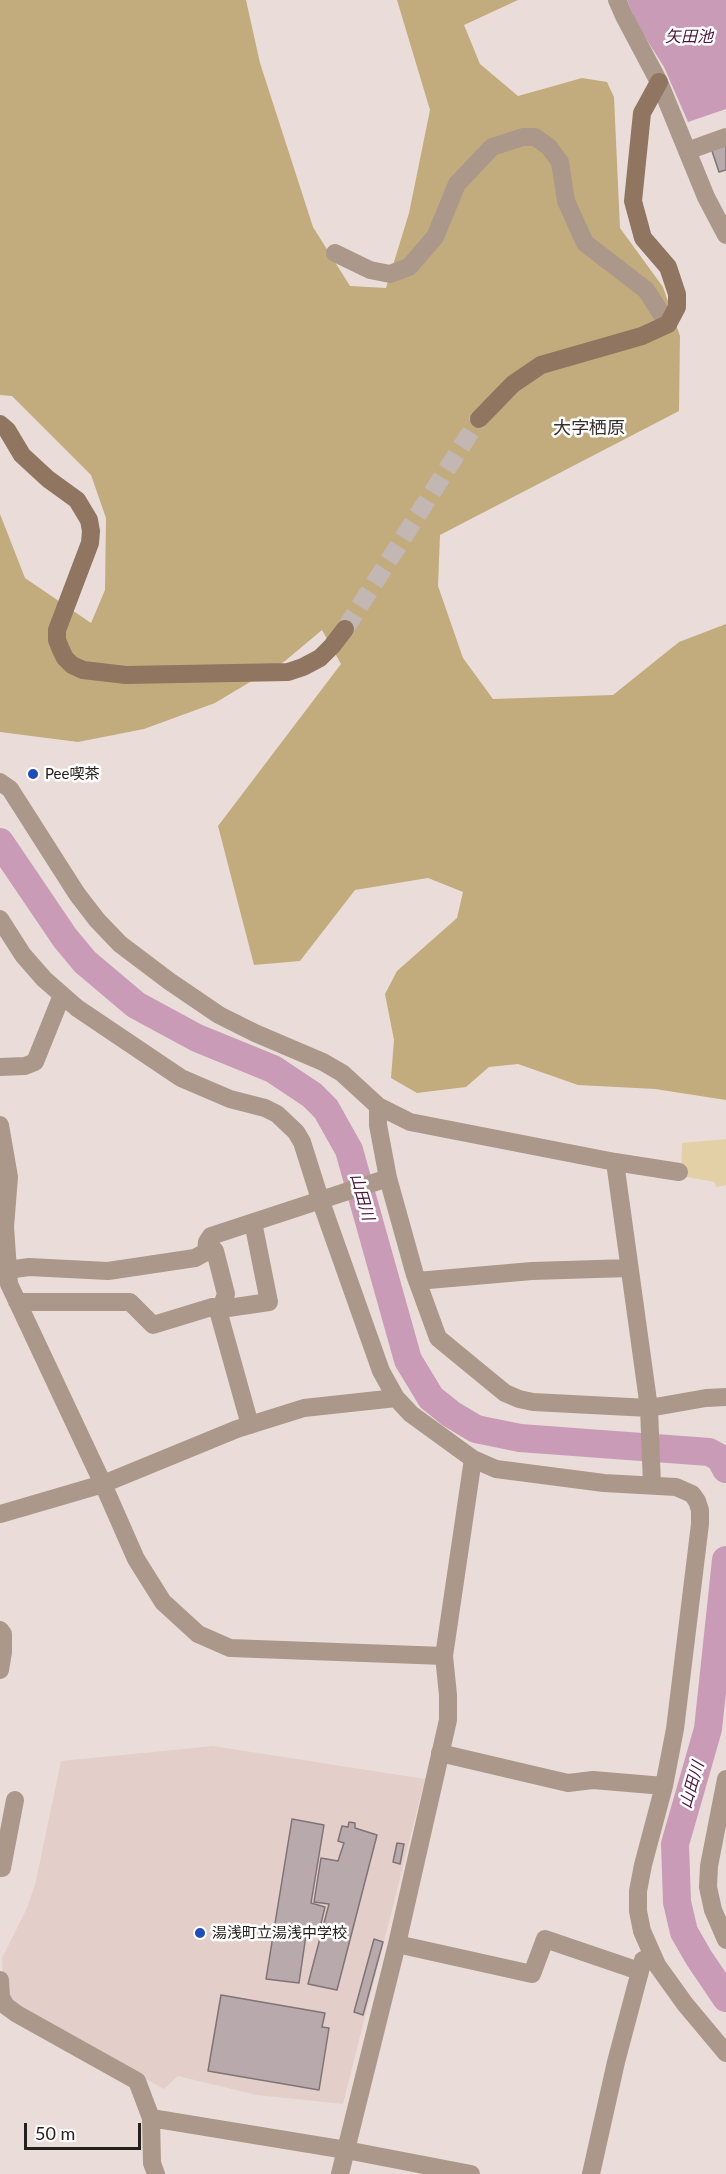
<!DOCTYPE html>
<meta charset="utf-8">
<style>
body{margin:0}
#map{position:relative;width:726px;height:2174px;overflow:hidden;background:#eaddd9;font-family:Lato,sans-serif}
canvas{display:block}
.scale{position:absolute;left:24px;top:2123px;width:117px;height:27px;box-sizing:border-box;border:3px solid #25201f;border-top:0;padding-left:8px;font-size:18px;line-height:21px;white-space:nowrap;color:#25201f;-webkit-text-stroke:4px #fff;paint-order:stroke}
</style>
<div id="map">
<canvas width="726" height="2174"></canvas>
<div class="scale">50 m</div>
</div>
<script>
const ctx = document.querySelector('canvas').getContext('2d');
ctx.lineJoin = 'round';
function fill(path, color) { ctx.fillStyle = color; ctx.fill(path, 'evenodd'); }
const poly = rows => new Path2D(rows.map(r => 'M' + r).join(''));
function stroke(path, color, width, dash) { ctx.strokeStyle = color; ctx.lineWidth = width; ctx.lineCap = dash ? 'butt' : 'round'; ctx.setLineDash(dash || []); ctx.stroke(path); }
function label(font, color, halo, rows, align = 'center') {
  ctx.font = font + ' Lato,"Noto Sans JP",sans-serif'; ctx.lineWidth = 5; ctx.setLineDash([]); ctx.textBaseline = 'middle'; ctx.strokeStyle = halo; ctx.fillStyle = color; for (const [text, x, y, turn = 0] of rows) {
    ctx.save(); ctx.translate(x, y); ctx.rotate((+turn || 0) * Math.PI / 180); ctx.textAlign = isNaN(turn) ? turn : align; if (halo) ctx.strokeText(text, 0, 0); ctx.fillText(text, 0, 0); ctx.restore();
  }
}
fill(poly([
 [213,1746,425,1779,343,2104,256,2095,178,2076,164,2089,15,2007,4,1995,2,1958,27,1908,35,1885,61,1761]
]), '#e4cec9');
fill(poly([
 [726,1139,726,1185,716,1187,715,1182,681,1176,682,1143]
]), '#e3d0a7');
fill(poly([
 [0,0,246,0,260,63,313,227,350,286,386,288,409,213,430,110,397,0,518,0,464,25,480,64,518,96,582,78,607,82,614,97,620,228,663,287,680,336,679,411,440,535,438,586,463,658,493,699,613,695,679,642,726,624,726,1100,655,1089,578,1085,518,1064,489,1067,466,1087,417,1093,391,1078,394,1040,385,994,397,971,457,918,463,892,428,878,355,890,300,961,254,965,218,826,341,664,322,630,285,661,215,703,144,729,78,742,0,732,0,514,25,578,91,623,105,590,106,518,91,475,12,396,0,395]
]), '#c2ac7d');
fill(poly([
 [627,0,726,0,726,109,688,122,664,67,638,26]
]), '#c99bb7');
stroke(poly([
 [0,842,65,938,85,962,136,1005,197,1038,273,1069,312,1095,326,1109,349,1150,408,1360,431,1398,451,1414,476,1429,520,1438,709,1452,720,1458,726,1469],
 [726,1560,708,1729,675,1844,677,1902,684,1932,699,1958,726,1998]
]), '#c99bb7', 28);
const building = poly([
 [726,143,726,170,719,172,711,148,726,143],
 [292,1819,324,1825,311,1903,325,1907,318,1936,306,1935,299,1983,266,1979,292,1819],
 [349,1822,355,1823,355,1828,377,1835,337,1990,308,1984,329,1904,314,1902,321,1858,338,1861,344,1843,338,1841,342,1826,348,1827,349,1822],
 [397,1843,404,1844,400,1864,393,1862,397,1843],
 [374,1939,383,1942,363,2015,354,2012,374,1939],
 [221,1995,325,2013,322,2027,329,2028,319,2090,208,2071,221,1995]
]);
fill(building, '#b8aaac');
stroke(building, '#807375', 1.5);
stroke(poly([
 [345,629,479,419]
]), '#c3b7b4', 18, [18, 9]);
stroke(poly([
 [617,0,624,16,659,82,706,197,726,235],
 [687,151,726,137],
 [335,253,370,270,390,274,409,267,435,237,457,184,492,147,523,137,535,137,549,147,560,162,566,201,585,243,646,290,668,324],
 [0,782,10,789,77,894,97,920,120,944,169,981,219,1015,255,1033,323,1062,342,1073,378,1106,410,1122,615,1162,649,1408,652,1485],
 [0,919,23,955,44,979,77,1008,181,1078,230,1099,265,1108,277,1114,296,1132,302,1142,320,1199,381,1371,396,1398,411,1414,473,1459,496,1469,604,1483,676,1487,692,1494,697,1501,700,1510,700,1524,675,1729,664,1786,643,1865,638,1891,638,1911,642,1931,657,1965,685,2004,726,2053],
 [0,1067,25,1066,35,1062,62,995],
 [378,1106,378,1125,388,1178,415,1275,438,1338,483,1375,505,1393,519,1399,533,1402,649,1408,706,1398,726,1397],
 [0,1125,9,1177,5,1227,9,1284,103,1484,136,1559,163,1602,198,1634,230,1648,444,1656],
 [615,1162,679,1172],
 [207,1242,215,1251,226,1294,219,1314,250,1425],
 [0,1271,29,1267,108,1271,195,1258,206,1252,207,1242,211,1236,388,1178],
 [417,1281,532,1271,629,1268],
 [17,1302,130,1302,153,1325,212,1307,228,1308,269,1302,253,1222],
 [0,1514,103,1484,237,1429,304,1408,396,1398],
 [0,1630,3,1634,3,1652,0,1670],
 [440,1753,568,1783,593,1780,664,1786],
 [726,1779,709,1866,708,1887,713,1910,726,1940],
 [0,1868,2,1868,15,1800],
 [397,1944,532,1974,545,1939,639,1971],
 [0,1980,1,1997,6,2006,17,2014,137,2081,151,2118,152,2163,156,2174],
 [151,2118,346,2150,471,2174],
 [340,2174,397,1944,448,1720,448,1695,444,1656,473,1459],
 [591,2174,616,2062,643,1960]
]), '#ab988a', 18);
stroke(poly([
 [479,419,513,384,541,365,642,336,668,324,677,307,677,294,668,267,643,238,633,201,642,113,659,82],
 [0,424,7,430,22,455,48,479,77,500,89,520,91,531,90,543,57,630,57,640,61,650,65,658,72,665,83,670,126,675,288,672,303,667,320,658,332,646,345,629]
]), '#907560', 18);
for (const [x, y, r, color] of [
 [33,774,6,"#1f4dba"],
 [200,1933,6,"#1f4dba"]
]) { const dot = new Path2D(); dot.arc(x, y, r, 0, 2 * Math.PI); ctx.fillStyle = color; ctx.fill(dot); stroke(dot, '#fff', 2); }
label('15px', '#25201f', '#fff', [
 ["Pee喫茶",45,774],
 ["湯浅町立湯浅中学校",212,1933]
], 'left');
label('italic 16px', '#4c153c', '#fff', [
 ["矢田池",689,37],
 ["山田川",362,1197,74],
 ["山田川",692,1785,-74]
]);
label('18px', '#382e2b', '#fff', [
 ["大字栖原",589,428]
]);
</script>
